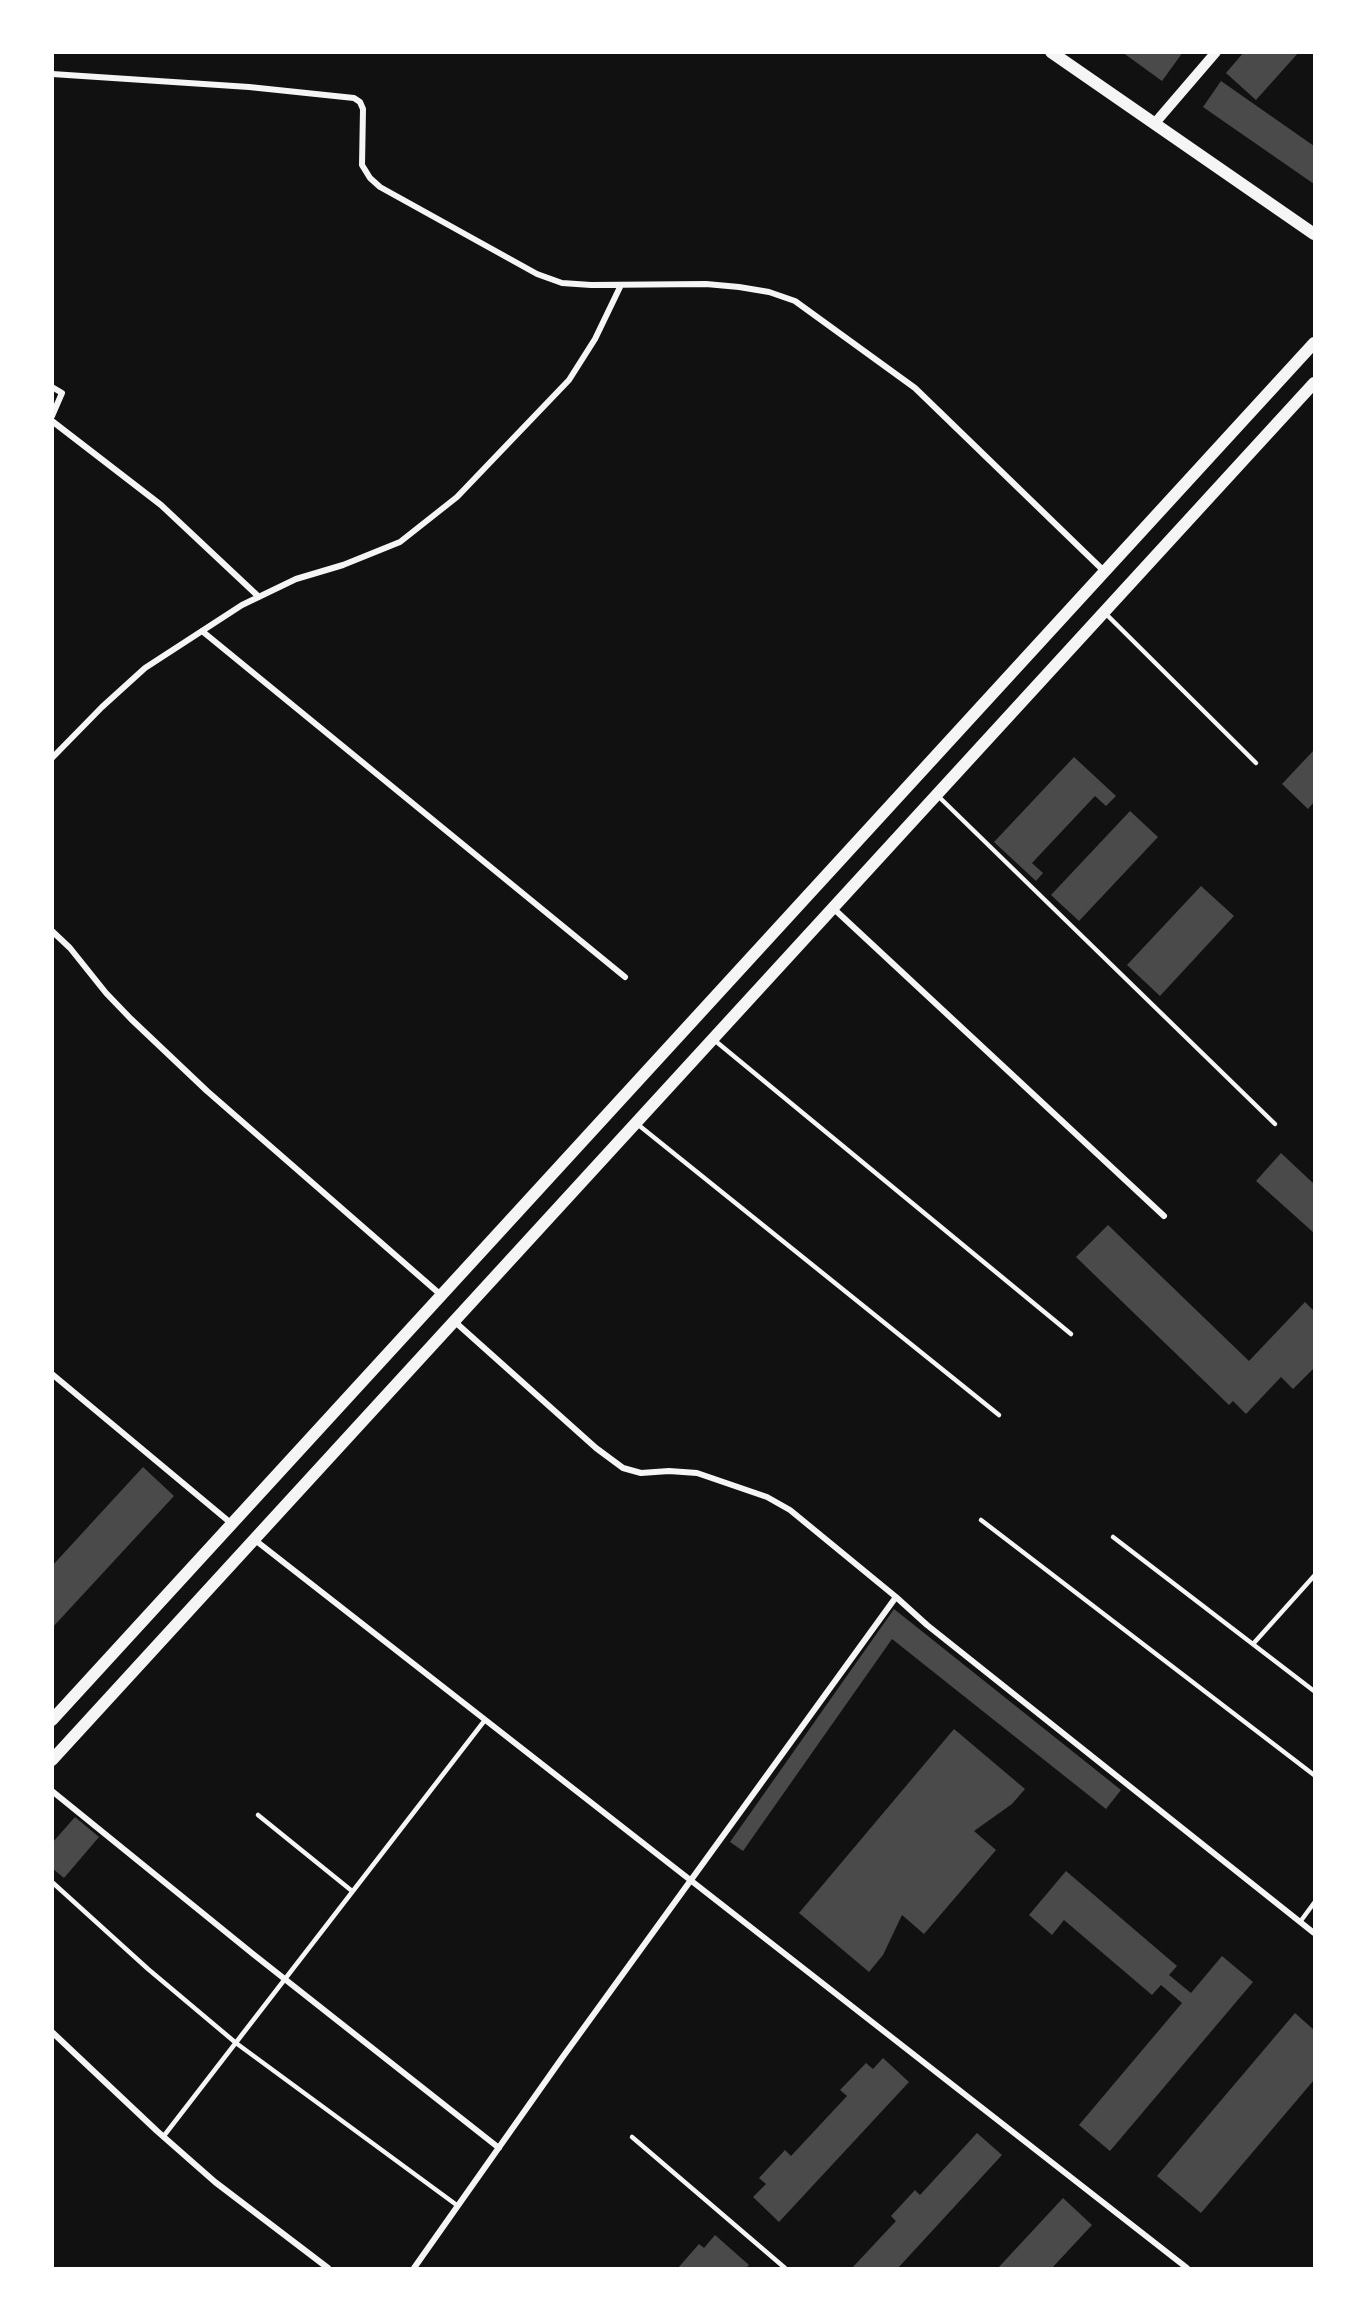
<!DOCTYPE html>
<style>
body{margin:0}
#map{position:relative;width:1367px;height:2321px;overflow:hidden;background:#111;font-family:Lato,sans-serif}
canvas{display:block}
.frame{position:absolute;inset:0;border:54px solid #fff;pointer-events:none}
</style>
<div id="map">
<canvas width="1367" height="2321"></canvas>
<div class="frame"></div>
</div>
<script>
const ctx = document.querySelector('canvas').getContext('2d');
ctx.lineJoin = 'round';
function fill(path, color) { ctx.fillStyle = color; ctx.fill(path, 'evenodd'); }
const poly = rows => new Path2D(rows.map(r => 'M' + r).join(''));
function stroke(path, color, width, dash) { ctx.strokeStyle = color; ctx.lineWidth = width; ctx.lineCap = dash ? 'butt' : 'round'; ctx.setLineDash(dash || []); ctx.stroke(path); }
fill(poly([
 [1122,52,1183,52,1162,81],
 [1244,52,1299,52,1256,100,1226,73],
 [1221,81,1314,146,1314,184,1203,107],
 [1314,750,1314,802,1308,809,1282,784],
 [1074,757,1116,796,1106,806,1095,796,1032,863,1043,873,1036,881,994,842],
 [1130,811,1158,837,1079,921,1051,895],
 [1201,886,1234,916,1160,996,1127,965],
 [1281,1153,1314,1184,1314,1233,1256,1181],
 [1108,1225,1249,1361,1305,1302,1314,1311,1314,1368,1293,1389,1281,1377,1246,1414,1233,1401,1229,1405,1076,1257],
 [143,1467,174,1496,52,1628,52,1566],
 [894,1609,1121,1790,1106,1809,892,1639,743,1851,730,1842],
 [954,1729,1025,1789,1012,1804,974,1831,996,1850,924,1934,902,1915,883,1955,869,1972,799,1913],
 [75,1817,99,1837,64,1878,52,1868,52,1843],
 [1066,1871,1177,1966,1169,1975,1191,1993,1222,1956,1253,1982,1110,2151,1079,2125,1182,2003,1161,1985,1152,1995,1064,1920,1052,1935,1029,1915],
 [1295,2013,1314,2030,1314,2080,1201,2213,1157,2176],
 [883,2058,909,2082,779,2222,753,2197,766,2184,759,2178,785,2150,791,2156,847,2096,840,2090,866,2063,873,2069],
 [977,2133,1002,2155,898,2268,852,2268,896,2221,891,2216,915,2190,920,2195],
 [1063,2198,1092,2225,1052,2268,998,2268],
 [715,2235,749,2265,746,2268,678,2268,699,2244,704,2248]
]), '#4a4a4a');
stroke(poly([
 [1104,612,1256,763],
 [937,795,1275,1124],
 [713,1039,1071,1334],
 [636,1123,999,1415],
 [981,1520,1314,1775],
 [1113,1537,1314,1691],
 [1253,1644,1314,1576],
 [258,1815,352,1891],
 [52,1882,148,1969,236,2043,458,2206],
 [1300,1922,1314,1903],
 [163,2137,485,1720],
 [632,2137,785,2268]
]), '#f5f5f5', 4.5);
stroke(poly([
 [52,74,249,87,354,98,360,102,363,109,362,165,370,178,380,187,537,274,562,283,591,285,706,284,739,287,769,292,795,301,915,388,1105,572],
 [52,387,62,393,52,416],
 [52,421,161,505,259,597],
 [202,631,625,977],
 [52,758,102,707,145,668,242,605,296,579,343,565,400,542,457,497,569,380,595,339,621,285],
 [833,908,1164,1216],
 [52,931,70,948,106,993,131,1019,207,1091,441,1295],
 [454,1321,596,1448,623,1468,641,1473,669,1471,697,1473,767,1497,790,1510,896,1597,927,1625,1314,1933],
 [52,1374,232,1524],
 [255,1540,1187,2268],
 [52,1791,253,1954,499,2148],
 [52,2032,157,2131,215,2182,328,2268],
 [414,2268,562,2058,896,1597]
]), '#f5f5f5', 6);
stroke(poly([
 [1155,123,1216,52]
]), '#f5f5f5', 10);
stroke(poly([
 [1051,52,1314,234],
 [52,1720,1314,343],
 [52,1760,1314,383]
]), '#f5f5f5', 12);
</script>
